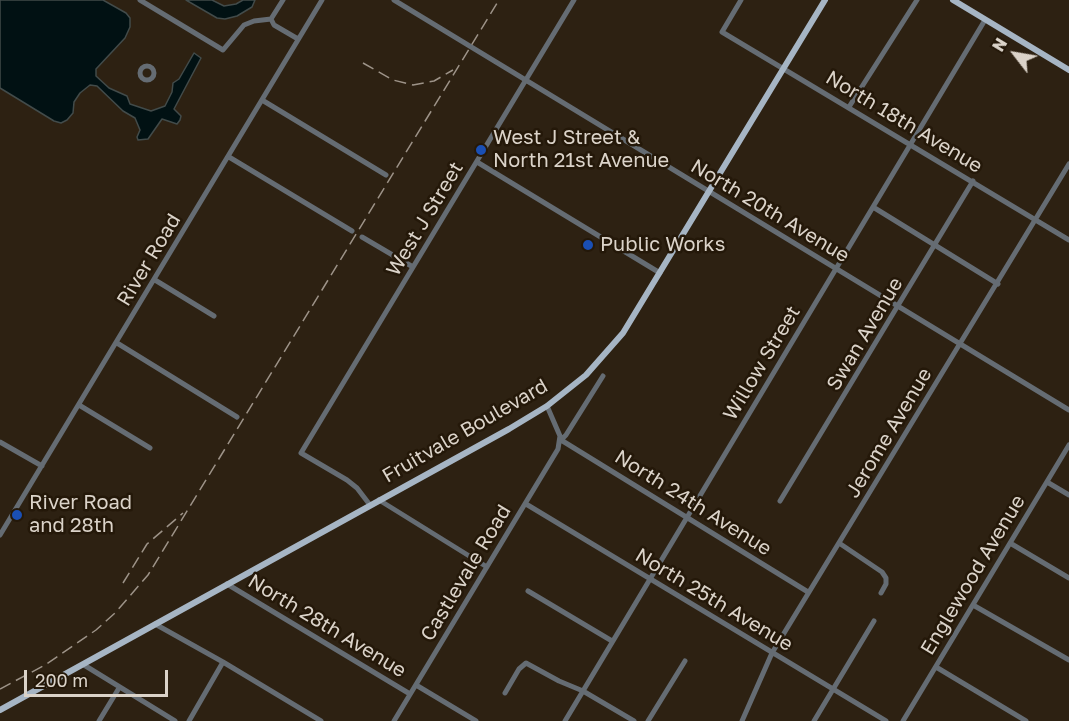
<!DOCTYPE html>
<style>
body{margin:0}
#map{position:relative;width:1069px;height:721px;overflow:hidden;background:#2d2112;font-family:"Golos Text",sans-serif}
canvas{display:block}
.north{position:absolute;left:985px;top:24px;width:60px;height:60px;-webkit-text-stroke:4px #241809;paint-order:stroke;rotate:301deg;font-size:16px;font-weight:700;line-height:24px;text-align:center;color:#dbd3c9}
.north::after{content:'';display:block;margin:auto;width:21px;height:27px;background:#dbd3c9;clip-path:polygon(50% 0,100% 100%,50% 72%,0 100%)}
.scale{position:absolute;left:24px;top:670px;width:144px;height:27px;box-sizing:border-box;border:3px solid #dbd3c9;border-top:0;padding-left:8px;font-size:18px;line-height:21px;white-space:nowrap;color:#dbd3c9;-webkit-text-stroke:4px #241809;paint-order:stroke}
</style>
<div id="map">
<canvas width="1069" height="721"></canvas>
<div class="north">N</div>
<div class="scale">200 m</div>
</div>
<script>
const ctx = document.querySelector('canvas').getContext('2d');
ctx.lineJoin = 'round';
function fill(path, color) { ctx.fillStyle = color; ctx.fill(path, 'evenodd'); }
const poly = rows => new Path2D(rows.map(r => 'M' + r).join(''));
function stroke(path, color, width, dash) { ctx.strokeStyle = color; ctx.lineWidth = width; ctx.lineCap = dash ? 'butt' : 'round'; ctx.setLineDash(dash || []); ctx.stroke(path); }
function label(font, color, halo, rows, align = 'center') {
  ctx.font = font + ' "Golos Text",sans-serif'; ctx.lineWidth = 5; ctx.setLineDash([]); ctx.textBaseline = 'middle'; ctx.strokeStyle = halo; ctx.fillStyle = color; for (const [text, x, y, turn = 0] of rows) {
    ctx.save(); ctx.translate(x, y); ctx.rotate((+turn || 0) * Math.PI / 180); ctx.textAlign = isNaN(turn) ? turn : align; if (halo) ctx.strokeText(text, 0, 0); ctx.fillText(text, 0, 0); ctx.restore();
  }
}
const water = poly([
 [0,0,103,0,126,13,130,18,130,27,125,38,96,69,96,76,109,88,127,96,130,104,151,111,165,106,172,92,173,83,179,79,194,53,201,58,174,109,181,116,180,120,177,124,162,119,148,139,138,140,137,137,140,130,135,118,123,111,97,86,90,85,80,93,74,102,73,113,67,120,61,123,54,121,0,88,0,0],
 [186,0,212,0,224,6,236,4,243,0,255,0,252,7,237,16,225,19,217,18,186,0]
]);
fill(water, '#011113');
stroke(water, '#424b4a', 1.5);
stroke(poly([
 [140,0,223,50,244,25,254,21,271,19,283,0],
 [394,0,1069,410],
 [741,0,722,32,1069,240],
 [271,19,274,25,298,39],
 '140 73a7 7 0 1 1 14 0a7 7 0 1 1-14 0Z',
 [262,100,386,175],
 [849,107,917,0],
 [229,157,352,231],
 [477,162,660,273],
 [873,207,998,284],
 [362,237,413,267],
 [155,280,214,316],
 [117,343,237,417],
 [603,376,566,435,561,440,808,592],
 [79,405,150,448],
 [0,442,42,466],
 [1047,482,1069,495],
 [379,500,487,567],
 [780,501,973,181],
 [526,504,886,721],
 [370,505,357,488,347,480,301,453,574,0],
 [0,535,322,0],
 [839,543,882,572,886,578,886,584,881,593],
 [1010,543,1069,578],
 [227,584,410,694],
 [528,591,612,641],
 [973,605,1069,660],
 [155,624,223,662,321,721],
 [84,665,175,721],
 [936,667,1026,721],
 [416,685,476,721],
 [505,693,519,669,526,663,559,681,583,691,634,721],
 [99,721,119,688],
 [189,721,223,662],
 [394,721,558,449,560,436,547,406],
 [565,721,985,20],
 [648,721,685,661],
 [742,721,772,653,1069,164],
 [814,721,874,621],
 [903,721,1069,445]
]), '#656c73', 5);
stroke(poly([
 [953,0,1069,70],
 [0,710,509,429,547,406,586,375,623,333,825,0]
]), '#a6b5c4', 6);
stroke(poly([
 [363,63,393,80,413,85,434,81,453,70],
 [123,583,147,544,183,513],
 [0,689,45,665,96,630,115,613,148,575,499,0]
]), '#9d9388', 1.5, [12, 6]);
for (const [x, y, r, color] of [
 [481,150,6,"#1a4fb4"],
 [588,245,6,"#1a4fb4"],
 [17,515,6,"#1a4fb4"]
]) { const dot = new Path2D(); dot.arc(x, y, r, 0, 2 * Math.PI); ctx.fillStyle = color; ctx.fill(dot); stroke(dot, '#241809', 2); }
label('20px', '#dbd3c9', '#241809', [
 ["North 18th Avenue",904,122,31],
 ["North 20th Avenue",770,211,31],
 ["West J Street",425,219,-59],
 ["River Road",149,260,-59],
 ["Swan Avenue",865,334,-59],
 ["Willow Street",762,363,-59],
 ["Fruitvale Boulevard",465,431,-30],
 ["Jerome Avenue",889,433,-59],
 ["North 24th Avenue",693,503,32],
 ["Castlevale Road",466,573,-59],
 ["Englewood Avenue",973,575,-59],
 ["North 25th Avenue",714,600,31],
 ["North 28th Avenue",327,626,31]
]);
label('20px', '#dbd3c9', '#241809', [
 ["West J Street &",493,138],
 ["North 21st Avenue",493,161],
 ["Public Works",600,245],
 ["River Road",29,503],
 ["and 28th",29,526]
], 'left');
</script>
